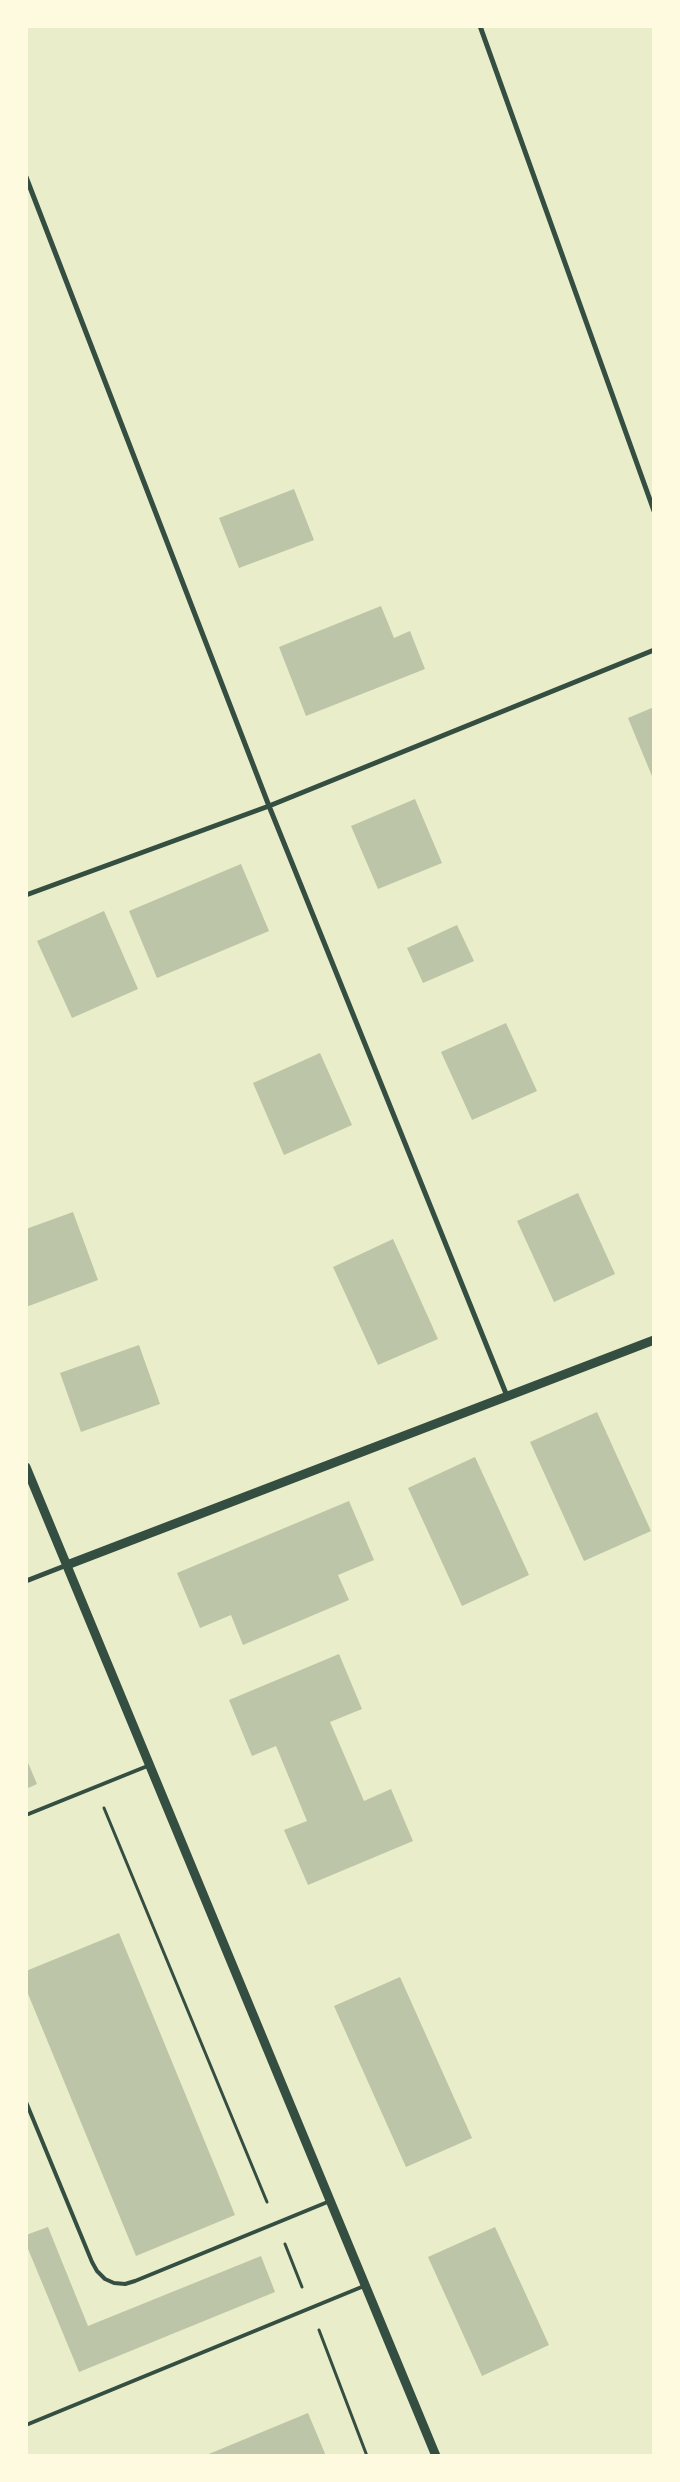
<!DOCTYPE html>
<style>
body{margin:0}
#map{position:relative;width:680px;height:2482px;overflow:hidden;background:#e9edc9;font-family:Roboto,sans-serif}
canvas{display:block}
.frame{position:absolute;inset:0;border:28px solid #fefae0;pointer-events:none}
</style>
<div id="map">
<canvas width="680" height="2482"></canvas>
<div class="frame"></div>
</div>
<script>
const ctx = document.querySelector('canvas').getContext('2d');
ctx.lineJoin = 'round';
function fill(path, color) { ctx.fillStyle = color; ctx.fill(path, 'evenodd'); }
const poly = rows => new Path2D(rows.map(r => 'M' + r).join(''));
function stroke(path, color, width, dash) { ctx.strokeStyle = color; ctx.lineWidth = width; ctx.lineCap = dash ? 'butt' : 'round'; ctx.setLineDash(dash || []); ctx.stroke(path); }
fill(poly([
 [294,489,314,540,239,568,219,518],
 [381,606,394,638,410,631,425,669,306,716,279,647],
 [654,707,654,781,628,718],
 [415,799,442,863,378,889,351,826],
 [241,864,269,931,157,978,129,911],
 [104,911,138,989,72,1018,37,941],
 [457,925,474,961,423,983,407,948],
 [506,1023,537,1091,472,1120,441,1052],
 [320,1053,352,1125,284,1155,253,1083],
 [578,1193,615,1274,554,1302,517,1221],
 [73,1212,98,1280,26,1307,26,1229],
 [393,1239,438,1339,378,1365,333,1267],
 [139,1345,160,1404,81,1432,60,1373],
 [597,1412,651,1531,584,1561,530,1442],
 [475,1457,529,1575,462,1606,408,1488],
 [349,1501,374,1560,338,1575,349,1600,243,1645,231,1615,200,1628,177,1573],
 [339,1654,362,1709,330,1722,364,1801,391,1789,413,1841,308,1885,284,1830,307,1821,276,1746,252,1756,229,1700],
 [26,1758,37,1784,26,1789],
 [119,1933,235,2215,136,2256,26,1989,26,1971],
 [400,1977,472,2138,406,2167,334,2006],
 [48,2227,88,2326,261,2256,275,2292,79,2372,26,2244,26,2235],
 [495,2227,549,2345,482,2376,428,2257],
 [308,2413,326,2456,204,2456]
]), '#bcc5a7');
stroke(poly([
 [104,1808,267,2202],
 [285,2244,302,2287],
 [319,2330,367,2456]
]), '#344e41', 3);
stroke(poly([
 [26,1815,150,1765],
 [26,2102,92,2262,97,2271,105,2279,114,2283,125,2284,135,2281,330,2201],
 [26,2425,364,2286]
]), '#344e41', 4);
stroke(poly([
 [480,26,654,511],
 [26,177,269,806,507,1396],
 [26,895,269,806,654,650],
 [26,1581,67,1565]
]), '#344e41', 5);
stroke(poly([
 [26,1467,436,2456],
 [67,1565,654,1340]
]), '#344e41', 9);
</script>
